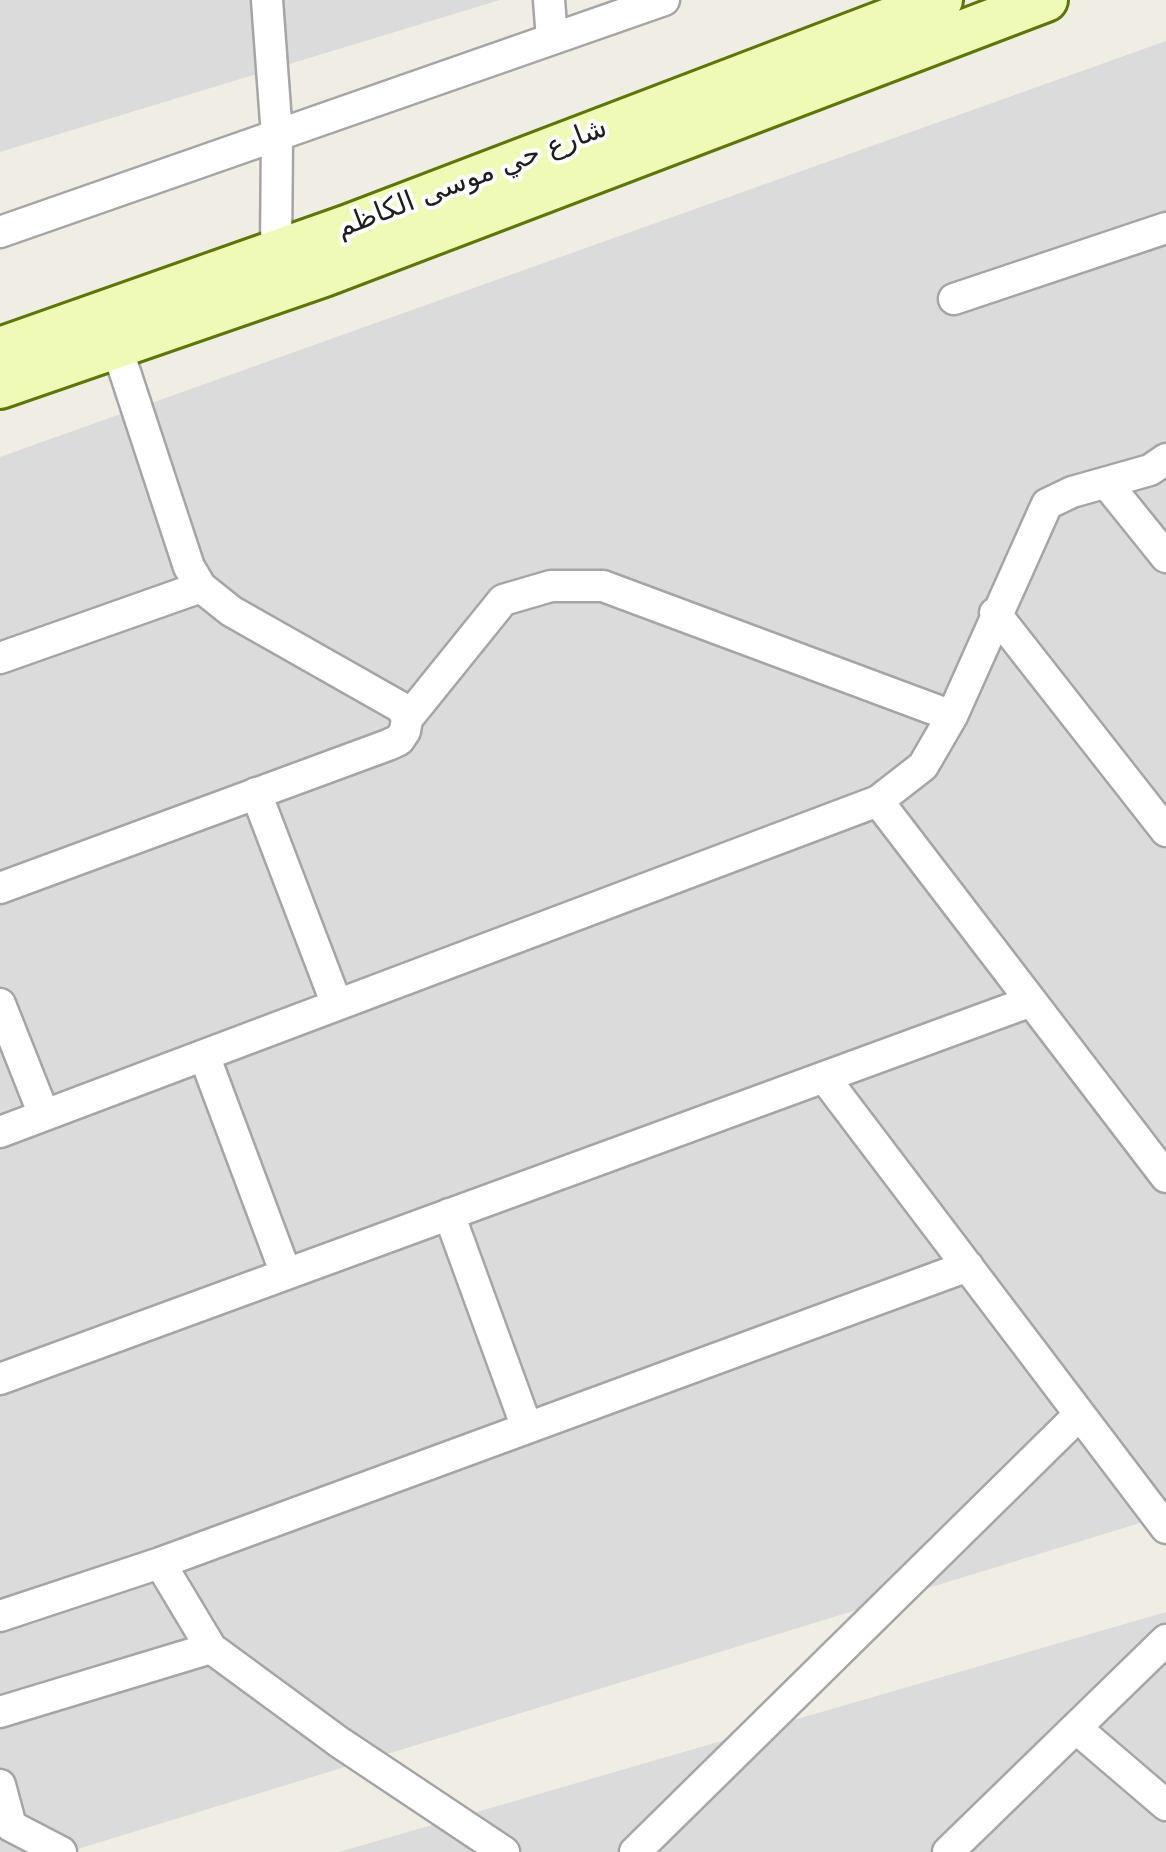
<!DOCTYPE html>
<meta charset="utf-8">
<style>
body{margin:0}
canvas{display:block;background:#efede4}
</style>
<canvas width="1166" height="1852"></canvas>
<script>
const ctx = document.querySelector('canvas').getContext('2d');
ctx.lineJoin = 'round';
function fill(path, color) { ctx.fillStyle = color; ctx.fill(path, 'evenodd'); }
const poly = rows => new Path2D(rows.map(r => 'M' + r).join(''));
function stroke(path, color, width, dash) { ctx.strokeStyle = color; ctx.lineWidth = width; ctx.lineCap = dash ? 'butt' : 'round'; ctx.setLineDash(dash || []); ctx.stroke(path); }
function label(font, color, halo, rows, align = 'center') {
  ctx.font = font + ' "DejaVu Sans","Noto Sans Arabic",sans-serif'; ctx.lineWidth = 8; ctx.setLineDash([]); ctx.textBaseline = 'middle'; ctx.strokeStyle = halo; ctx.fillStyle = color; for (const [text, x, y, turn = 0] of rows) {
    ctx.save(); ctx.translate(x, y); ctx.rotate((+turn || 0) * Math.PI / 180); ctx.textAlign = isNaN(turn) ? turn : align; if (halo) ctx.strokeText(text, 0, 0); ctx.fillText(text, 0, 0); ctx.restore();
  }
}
fill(poly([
 [0,0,500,0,0,152],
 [1166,41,1166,1515,68,1852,0,1852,0,457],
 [1166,1612,1166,1852,339,1852]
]), '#dcdbdb');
const minor = poly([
 [267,0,277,136,276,252],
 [549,0,552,39],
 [0,232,664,0],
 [954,299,1166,228],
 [1108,485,1166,557],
 [995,613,1166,831],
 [0,658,201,587],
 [407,719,503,600,551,586,603,586,952,716],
 [256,793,337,1005],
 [878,801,1166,1177],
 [0,888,388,745,399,740,405,731,407,719,402,708,231,611,201,587,189,567,117,348],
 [0,1004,44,1115],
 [204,1055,286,1274],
 [824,1077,1166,1528],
 [0,1132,878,801,923,766,952,716,1047,504,1072,492,1150,470,1166,459],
 [449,1214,527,1428],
 [0,1379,1029,1002],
 [160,1563,211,1648,339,1742,504,1852],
 [0,1616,160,1563,968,1266],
 [0,1712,211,1648],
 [1076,1728,1166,1805],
 [0,1785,11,1826,61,1852],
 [635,1852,1079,1415],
 [948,1852,1166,1640]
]);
const secondary = poly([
 [0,349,346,227,941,0],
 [0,387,324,275,1046,0]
]);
stroke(minor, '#a5a5a5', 35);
stroke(secondary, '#5d7604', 48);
stroke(minor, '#fff', 30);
stroke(secondary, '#effab7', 42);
label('28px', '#1e1e1e', '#fff', [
 ["شارع حي موسى الكاظم",472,179,-21]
]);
</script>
